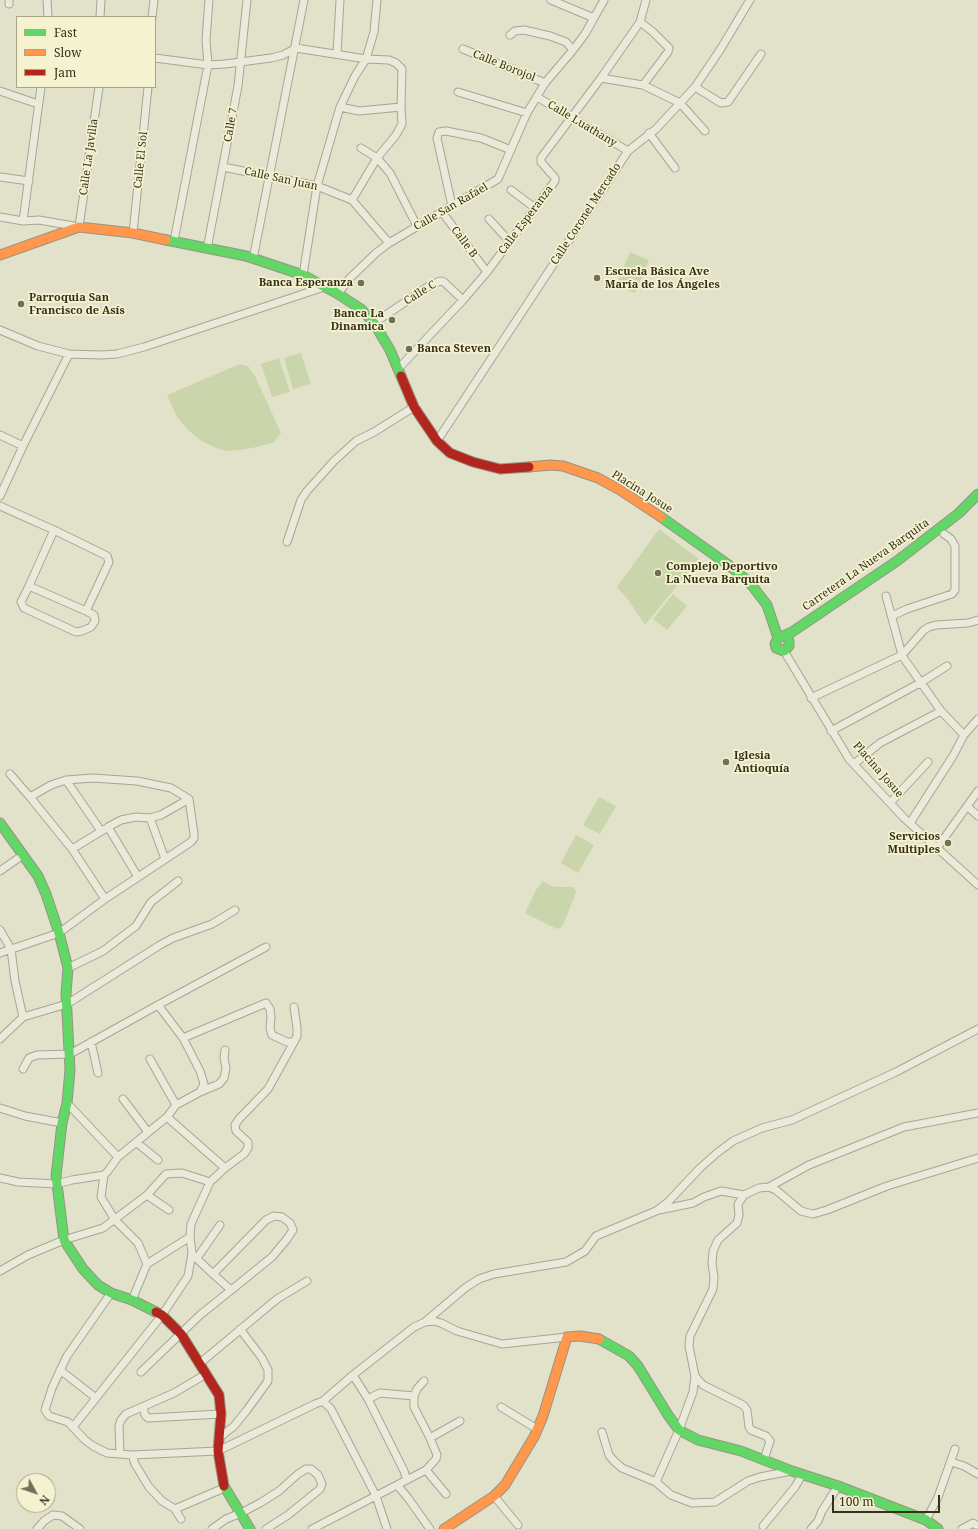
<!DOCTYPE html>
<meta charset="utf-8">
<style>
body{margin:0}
#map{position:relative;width:978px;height:1529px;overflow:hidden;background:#e2e2ca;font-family:"Noto Serif",serif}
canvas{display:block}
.legend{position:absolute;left:16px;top:16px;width:140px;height:72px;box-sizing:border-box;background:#f5f3cf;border:1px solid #a9a587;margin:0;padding:5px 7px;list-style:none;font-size:12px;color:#362f1c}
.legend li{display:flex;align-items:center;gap:8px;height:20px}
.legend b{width:20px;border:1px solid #a9a587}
.north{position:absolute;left:16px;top:1473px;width:40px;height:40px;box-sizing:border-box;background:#f5f3cf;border:1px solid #a9a587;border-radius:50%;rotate:130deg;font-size:11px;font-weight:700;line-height:16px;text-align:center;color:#362f1c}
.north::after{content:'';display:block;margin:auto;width:14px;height:18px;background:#726e59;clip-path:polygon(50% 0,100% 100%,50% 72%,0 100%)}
.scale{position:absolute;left:832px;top:1495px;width:108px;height:18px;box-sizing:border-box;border:2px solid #362f1c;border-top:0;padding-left:5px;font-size:12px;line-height:14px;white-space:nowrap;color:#362f1c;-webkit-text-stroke:3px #f5f3cf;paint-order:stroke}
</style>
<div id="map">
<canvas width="978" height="1529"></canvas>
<ul class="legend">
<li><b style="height:5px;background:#63d668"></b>Fast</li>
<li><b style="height:5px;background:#ff974d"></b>Slow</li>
<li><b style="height:5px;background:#b3261e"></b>Jam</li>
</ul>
<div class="north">N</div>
<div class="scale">100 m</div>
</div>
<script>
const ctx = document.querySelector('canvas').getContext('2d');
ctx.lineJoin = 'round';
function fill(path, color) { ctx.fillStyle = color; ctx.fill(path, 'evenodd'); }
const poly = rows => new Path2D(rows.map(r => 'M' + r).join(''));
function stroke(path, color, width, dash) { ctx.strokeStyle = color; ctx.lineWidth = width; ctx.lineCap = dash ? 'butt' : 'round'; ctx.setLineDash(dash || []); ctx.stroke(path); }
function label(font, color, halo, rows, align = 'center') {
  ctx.font = font + ' "Noto Serif",serif'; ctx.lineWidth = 3.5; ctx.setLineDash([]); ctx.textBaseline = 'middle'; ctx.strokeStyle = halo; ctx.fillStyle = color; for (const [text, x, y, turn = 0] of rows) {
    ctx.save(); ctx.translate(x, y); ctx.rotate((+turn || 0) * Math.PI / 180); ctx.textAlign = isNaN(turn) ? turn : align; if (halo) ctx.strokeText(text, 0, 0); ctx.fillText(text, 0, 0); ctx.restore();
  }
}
fill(poly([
 [630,252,649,260,635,293,616,286],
 [301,353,311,384,293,389,284,358],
 [279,358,290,392,272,397,261,364],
 [240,364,248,366,255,376,281,433,274,442,257,447,241,450,227,451,216,448,200,440,187,429,177,417,167,395],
 [659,529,699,559,645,625,629,601,617,587],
 [673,594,687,606,667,630,653,619],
 [599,797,616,806,600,834,583,825],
 [576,835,594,845,578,873,561,863],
 [543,881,554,887,573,887,575,889,576,893,562,927,557,929,525,913,536,890]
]), '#cbd5ac');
const street = poly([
 [47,0,48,17],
 [551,0,594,18],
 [9,4,9,0],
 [100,17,101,0],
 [152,17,154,0],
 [640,22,653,32,669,48,668,52,643,85],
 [510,35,515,31,524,30,550,36,566,42,573,50],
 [463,49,545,83],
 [337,53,340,0],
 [155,58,208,65,225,64,271,58,283,55,296,48,366,59,389,60,396,63,402,69,401,107],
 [601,78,643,85,680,103,705,131],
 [695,87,721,103,728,102,761,54],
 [0,91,38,104],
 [458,92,527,113],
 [537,97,628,151],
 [340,107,359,111,401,107,402,124,396,135,377,158,352,200],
 [649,133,675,168],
 [361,148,377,158,390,173,417,226],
 [223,167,317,186,352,200,389,243],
 [0,177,29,181],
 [511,190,535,208],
 [452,206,437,138,439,132,446,131,481,138,511,150],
 [442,212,487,272],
 [0,217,23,221,39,220,79,227,99,87],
 [489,219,510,242],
 [23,221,41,87],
 [133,233,148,87],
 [174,241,208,65,206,40,209,0],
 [207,249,238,86,247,0],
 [253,259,304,0],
 [303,275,317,186,340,107,355,76,366,59,374,32,377,0],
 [338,294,349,279,376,253,389,243,498,179,527,113,545,83,573,50,585,34,604,0],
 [374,323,429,286,440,281,444,282,463,300],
 [0,330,38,346,69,354,101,355,117,354,144,347,324,287],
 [398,369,463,300,487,272,555,181,555,178,541,162,541,158,601,78,640,22,646,0],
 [0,435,23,446],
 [437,441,628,151,656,129,695,87,720,50,750,0],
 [0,496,23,446,69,354],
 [0,506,54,530,107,556,109,562,86,611,29,586,54,530],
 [287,542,301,500,307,491,334,461,356,441,374,432,414,407],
 [29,586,21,602,24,608,76,632,82,631,91,627,95,621,94,615,86,611],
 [886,596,902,655,905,660,941,711,964,735,953,756,910,823],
 [892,616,907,609,952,594,955,590,955,546,951,539,944,534],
 [784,651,849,759,904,818,978,885],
 [811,698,902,655,924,630,929,627,936,625,968,623,978,620],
 [831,731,920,683,947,666],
 [964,735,978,719],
 [854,764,880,743,941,711],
 [10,774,30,797],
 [890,803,928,762],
 [968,807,978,816],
 [150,818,161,815,189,799],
 [105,829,72,849,105,899],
 [937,848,978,791],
 [72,849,30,797,51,785,66,780,101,831],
 [0,871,23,855],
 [138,877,108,827,121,820,136,817,150,818,165,859],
 [0,930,11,949,15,981,23,1017],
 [0,953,59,933,105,899,191,842,194,838,194,834,189,799,171,788,137,781,93,778,66,780],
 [68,968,103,951,136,926,151,902,178,881],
 [183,1038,266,1003,270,1009,271,1017,270,1028,272,1035,287,1042,294,1042,297,1036,297,1028,294,1007],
 [0,1039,23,1017,67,1004,160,945,173,938,212,924,235,910],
 [91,1042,98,1073],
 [150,1059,176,1105],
 [23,1069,29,1058,37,1055,70,1054,158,1005,266,947],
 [200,1092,219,1084,224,1078,226,1068,224,1058,225,1050],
 [123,1099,148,1132],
 [67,1103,118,1157],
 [0,1108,25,1116,62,1123],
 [167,1117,225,1168],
 [136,1142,158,1160],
 [104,1175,101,1197,115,1220,138,1243,147,1264],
 [0,1178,18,1182,56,1184,72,1180,104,1175,108,1171,118,1157,167,1117,176,1105,200,1092,204,1084,200,1071,183,1038,158,1005],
 [769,1187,809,1165,904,1127,978,1113],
 [147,1195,169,1210],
 [659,1210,693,1203,704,1197,721,1191,744,1195],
 [193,1255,213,1274],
 [197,1258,220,1225],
 [0,1271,28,1255,64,1240,103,1228,147,1195,166,1174,182,1173,210,1182],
 [111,1293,67,1356,52,1388,45,1410,49,1416,68,1422,85,1440,93,1446,107,1453,132,1455,218,1451,315,1404,323,1401,353,1375,368,1399,404,1471,407,1480],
 [132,1300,147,1264,190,1237],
 [425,1322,465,1288,479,1279,494,1274,566,1262,585,1251,596,1236,656,1211,668,1202,700,1168,717,1153,733,1141,762,1128,792,1120,896,1072,978,1029],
 [199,1364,277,1299,307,1281],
 [60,1370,96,1398],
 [141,1372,200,1315,235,1287,272,1257,287,1239,293,1230,290,1223,282,1217,274,1216,266,1220,213,1274,231,1290],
 [353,1375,414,1327,425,1322,434,1321,441,1323,457,1331,502,1344,567,1337],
 [695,1376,703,1385,743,1405,747,1410,749,1427,751,1430,766,1436,770,1441,764,1460],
 [424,1381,417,1389,414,1396,414,1407,430,1438,437,1455,436,1459,426,1470,397,1485,408,1498,430,1529],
 [368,1399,380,1393,414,1396],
 [323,1401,331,1409,376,1496,387,1529],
 [143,1407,145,1415,148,1418,221,1414],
 [501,1407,537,1429],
 [73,1427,162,1315,188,1276,192,1253,190,1237,191,1224,210,1182,225,1168,244,1154,248,1148,248,1142,236,1131,235,1125,239,1119,268,1089,294,1042],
 [602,1432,609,1455,614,1461,622,1468,656,1482,671,1495,692,1503,715,1502,748,1481,760,1477,791,1471],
 [219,1438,234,1426,247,1410,268,1381,268,1370,262,1358,240,1329],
 [430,1438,460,1421],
 [120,1454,119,1426,121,1420,126,1414,174,1393,206,1374],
 [132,1455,135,1464,149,1487,162,1501,175,1509,181,1519],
 [951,1462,964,1466,978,1474],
 [426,1470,446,1494],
 [656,1482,679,1430,693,1392,695,1376,689,1346,690,1336,713,1289,714,1277,712,1264,713,1251,718,1240,737,1223,739,1215,738,1204,744,1195,759,1188,769,1187,776,1190,801,1211,813,1214,827,1210,887,1186,978,1158],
 [494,1496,518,1525],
 [175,1509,224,1488],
 [926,1520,938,1497,955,1449],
 [763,1526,795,1487,802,1475],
 [37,1529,44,1521,53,1515,62,1516,80,1529],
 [212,1529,226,1519,241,1513,260,1503,279,1491,298,1474,306,1469,311,1469,318,1475,322,1484,320,1489,288,1515,266,1529],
 [312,1529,397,1485],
 [811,1529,818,1521,822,1511,838,1486],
 [962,1529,973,1523,976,1525]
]);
const fast = poly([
 [166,240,246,256,303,275,338,294,361,309,374,323,390,350,401,376],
 [661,517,730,566,750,583,767,605,778,638],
 [789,641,789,646,784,651,776,648,775,644,778,638,792,632,897,561,959,513,978,494],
 [0,823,38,876,46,894,59,933,68,968,66,994,70,1070,67,1103,62,1123,56,1176,64,1240,83,1269,98,1285,111,1293,132,1300,156,1312],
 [599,1339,629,1356,638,1366,668,1415,679,1430,698,1440,741,1451,792,1471,838,1486,926,1520,938,1529],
 [224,1486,250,1529]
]);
const slow = poly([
 [0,255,79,227,133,233,166,240],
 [529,467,550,465,563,466,598,478,620,490,661,517],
 [444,1529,494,1496,505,1485,534,1437,543,1416,567,1337,580,1336,599,1339]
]);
const jam = poly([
 [401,376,414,407,437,441,450,453,473,462,500,469,529,467],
 [156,1312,162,1315,181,1334,219,1395,221,1414,218,1451,224,1486]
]);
stroke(street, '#a7a594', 9);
stroke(fast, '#979484', 11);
stroke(slow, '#979484', 11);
stroke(jam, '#979484', 11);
stroke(street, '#eaeadb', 7);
stroke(fast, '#63d668', 9);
stroke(slow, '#ff974d', 9);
stroke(jam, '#b3261e', 9);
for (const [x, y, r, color] of [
 [597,278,4,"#726e59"],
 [361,283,4,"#726e59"],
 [21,304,4,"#726e59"],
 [392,320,4,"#726e59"],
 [409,349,4,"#726e59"],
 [658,573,4,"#726e59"],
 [726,762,4,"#726e59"],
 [948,843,4,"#726e59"]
]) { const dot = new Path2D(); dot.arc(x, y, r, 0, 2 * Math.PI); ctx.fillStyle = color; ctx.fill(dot); stroke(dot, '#f5f3cf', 1.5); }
label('11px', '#362f1c', '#f5f3cf', [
 ["Calle Borojol",504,66,22],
 ["Calle Luathany",582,124,31],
 ["Calle 7",231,125,-80],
 ["Calle La Javilla",89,157,-82],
 ["Calle El Sol",141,160,-84],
 ["Calle San Juan",281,179,12],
 ["Calle San Rafael",451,207,-30],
 ["Calle Coronel Mercado",586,214,-57],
 ["Calle Esperanza",526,220,-53],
 ["Calle B",464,242,53],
 ["Calle C",420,293,-32],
 ["Placina Josue",642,492,32],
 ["Carretera La Nueva Barquita",866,565,-35],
 ["Placina Josue",878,770,49]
]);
label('bold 11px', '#362f1c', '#f5f3cf', [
 ["Escuela Básica Ave",605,272],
 ["María de los Ángeles",605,285],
 ["Banca Esperanza",353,283,"right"],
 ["Parroquia San",29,298],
 ["Francisco de Asís",29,311],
 ["Banca La",384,314,"right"],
 ["Dinamica",384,327,"right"],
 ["Banca Steven",417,349],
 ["Complejo Deportivo",666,567],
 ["La Nueva Barquita",666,580],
 ["Iglesia",734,756],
 ["Antioquía",734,769],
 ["Servicios",940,837,"right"],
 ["Multiples",940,850,"right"]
], 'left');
</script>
